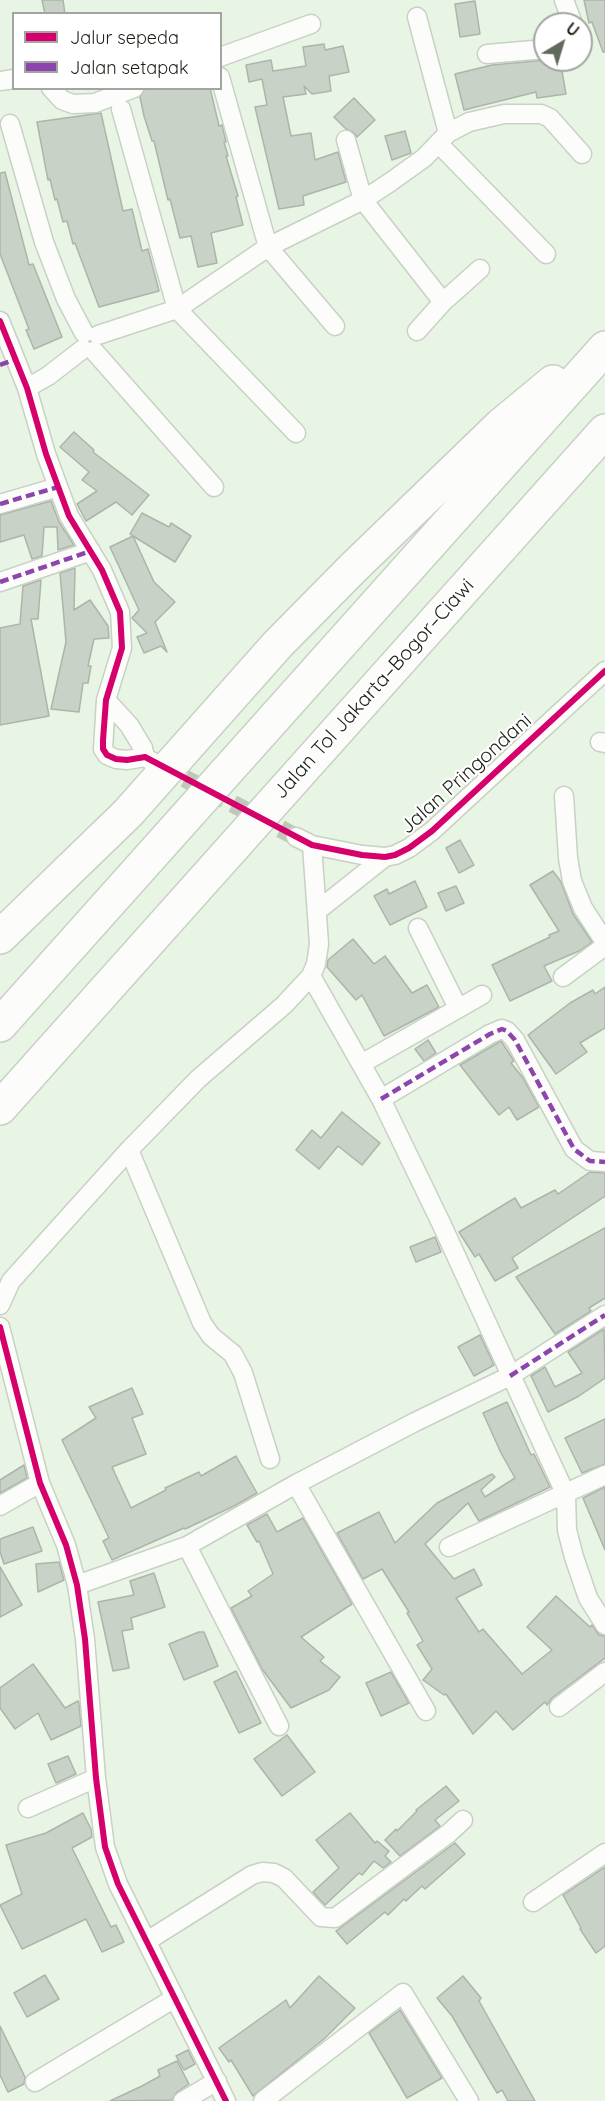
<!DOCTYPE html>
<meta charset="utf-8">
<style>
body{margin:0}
#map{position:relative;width:605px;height:2101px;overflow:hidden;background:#e8f4e4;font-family:Quicksand,sans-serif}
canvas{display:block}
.legend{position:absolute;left:12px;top:12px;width:210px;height:78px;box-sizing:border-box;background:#fff;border:2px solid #a3a5a1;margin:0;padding:8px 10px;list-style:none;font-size:18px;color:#181f15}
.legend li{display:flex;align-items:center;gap:12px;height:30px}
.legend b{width:30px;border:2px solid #a3a5a1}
.north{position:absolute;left:533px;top:12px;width:60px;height:60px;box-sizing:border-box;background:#fff;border:2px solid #a3a5a1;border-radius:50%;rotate:38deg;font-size:16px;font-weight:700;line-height:24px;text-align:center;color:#181f15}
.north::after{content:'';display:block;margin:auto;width:21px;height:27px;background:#616a5d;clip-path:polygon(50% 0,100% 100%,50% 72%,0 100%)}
</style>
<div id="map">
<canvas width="605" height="2101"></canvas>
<ul class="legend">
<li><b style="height:8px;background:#d6006c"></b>Jalur sepeda</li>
<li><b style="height:8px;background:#8e44ad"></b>Jalan setapak</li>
</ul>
<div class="north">U</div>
</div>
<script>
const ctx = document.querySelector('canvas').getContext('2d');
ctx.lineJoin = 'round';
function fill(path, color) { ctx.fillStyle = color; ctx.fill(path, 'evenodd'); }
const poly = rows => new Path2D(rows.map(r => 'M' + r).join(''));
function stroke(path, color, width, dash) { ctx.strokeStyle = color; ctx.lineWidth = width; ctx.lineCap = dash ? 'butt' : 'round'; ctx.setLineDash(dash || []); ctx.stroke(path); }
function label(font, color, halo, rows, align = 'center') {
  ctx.font = font + ' Quicksand,sans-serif'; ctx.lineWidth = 4.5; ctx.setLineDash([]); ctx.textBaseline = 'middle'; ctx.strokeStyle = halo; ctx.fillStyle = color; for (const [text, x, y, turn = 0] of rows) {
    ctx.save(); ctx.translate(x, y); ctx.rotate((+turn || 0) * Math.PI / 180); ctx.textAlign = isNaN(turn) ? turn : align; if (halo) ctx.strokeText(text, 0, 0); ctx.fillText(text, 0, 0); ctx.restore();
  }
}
const building = poly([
 [42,0,63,0,65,14,45,14,42,0],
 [584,0,605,0,605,52,603,52,592,22,589,23,584,0],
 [475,1,480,34,460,37,455,4,475,1],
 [324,44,325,50,343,46,349,72,329,76,331,91,312,94,304,86,306,94,283,97,291,136,311,133,315,160,338,152,346,182,303,196,304,205,279,209,255,107,267,105,262,79,249,82,246,65,271,60,273,71,306,66,303,47,324,44],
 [547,60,560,60,566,94,537,98,536,92,464,110,455,74,492,65,547,60],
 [145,88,210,88,219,126,222,125,226,142,224,142,228,156,226,156,238,196,236,197,243,225,211,233,217,263,198,267,191,236,180,238,170,199,168,200,154,141,152,141,144,116,140,97,145,88],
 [354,98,375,120,357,137,353,132,346,129,334,117,354,98],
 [101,113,123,211,132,209,142,251,148,249,159,291,99,307,75,243,73,244,67,221,63,222,57,199,55,200,50,179,48,180,37,122,101,113],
 [405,131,411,153,392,160,385,136,405,131],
 [5,172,29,265,33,264,62,337,34,349,26,330,29,329,0,254,0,173,5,172],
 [74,432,94,450,93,452,149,495,132,515,116,502,86,521,77,504,97,491,82,480,89,472,60,447,74,432],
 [51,501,59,522,74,545,58,550,57,527,44,527,42,556,32,559,24,535,0,542,0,515,51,501],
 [142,513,169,527,171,523,191,536,175,562,133,536,154,582,175,602,155,622,167,652,161,646,144,653,137,637,147,633,132,618,139,610,110,547,133,536,130,534,142,513],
 [75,568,74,610,90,600,108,626,109,638,94,639,88,666,91,666,88,683,83,683,79,712,51,709,66,642,60,573,75,568],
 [41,580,38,619,31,619,49,716,0,725,0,628,20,624,23,586,41,580],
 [460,840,474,865,459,873,446,848,460,840],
 [553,871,561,882,573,914,592,942,579,951,544,966,552,981,510,1001,492,965,550,937,549,935,559,931,530,885,553,871],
 [415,881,427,907,390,925,374,896,387,889,389,894,415,881],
 [456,886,464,903,446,911,438,893,456,886],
 [353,939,374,964,385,956,412,993,427,985,439,1007,384,1036,362,995,356,1000,327,967,328,960,353,939],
 [605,987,605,1028,580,1043,587,1052,556,1074,528,1035,570,1003,593,990,595,994,605,987],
 [428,1040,436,1053,424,1061,415,1049,428,1040],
 [501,1041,514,1061,511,1063,523,1078,539,1107,517,1120,509,1107,499,1115,460,1065,501,1041],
 [342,1112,380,1143,362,1165,338,1146,319,1169,296,1150,312,1130,321,1138,342,1112],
 [590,1172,605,1173,605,1196,512,1258,518,1268,495,1281,479,1254,475,1257,459,1232,515,1198,521,1208,555,1190,558,1194,590,1172],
 [605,1228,605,1298,589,1308,591,1311,555,1334,516,1277,605,1228],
 [435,1237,441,1252,416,1262,410,1247,435,1237],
 [604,1329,605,1378,579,1396,548,1412,531,1376,545,1367,555,1387,582,1373,568,1352,604,1329],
 [480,1335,494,1365,474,1376,458,1347,480,1335],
 [132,1388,143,1414,132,1418,146,1454,112,1467,131,1508,166,1490,165,1488,199,1472,201,1476,236,1456,257,1493,234,1506,185,1529,184,1528,112,1560,103,1541,109,1538,62,1440,96,1418,89,1407,132,1388],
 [507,1402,531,1455,534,1454,550,1487,479,1521,468,1503,425,1544,454,1579,474,1569,482,1585,456,1598,479,1632,483,1629,522,1674,552,1650,527,1627,556,1596,590,1627,592,1625,599,1635,605,1636,605,1658,552,1698,547,1705,545,1702,513,1730,496,1711,473,1734,446,1694,444,1695,423,1680,432,1669,417,1645,423,1641,407,1613,409,1612,382,1569,363,1579,337,1533,379,1512,395,1543,437,1503,492,1474,495,1477,481,1490,485,1497,515,1478,501,1453,483,1413,507,1402],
 [605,1419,605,1464,582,1473,565,1438,605,1419],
 [24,1465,27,1478,0,1493,0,1480,24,1465],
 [605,1487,605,1550,583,1498,605,1487],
 [267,1514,277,1532,303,1518,352,1604,301,1637,324,1657,320,1661,340,1677,329,1690,291,1708,262,1669,231,1608,252,1596,248,1591,273,1574,259,1541,257,1542,247,1525,267,1514],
 [33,1527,42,1551,4,1564,0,1552,0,1539,33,1527],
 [59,1562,64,1580,38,1592,36,1564,59,1562],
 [0,1567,22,1605,0,1617,0,1567],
 [154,1573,165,1607,131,1618,133,1629,122,1631,129,1668,113,1671,98,1602,134,1595,130,1581,154,1573],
 [199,1632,204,1632,218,1666,184,1680,169,1644,199,1632],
 [33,1664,65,1708,78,1701,79,1703,81,1726,51,1740,38,1713,15,1729,0,1708,0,1688,33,1664],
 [236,1671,261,1723,239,1733,214,1682,236,1671],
 [391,1672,409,1703,381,1716,366,1683,391,1672],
 [287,1735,315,1772,282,1796,254,1759,287,1735],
 [68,1756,76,1774,56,1783,48,1764,68,1756],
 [446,1786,459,1801,435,1820,440,1826,400,1856,385,1840,396,1829,397,1831,417,1811,416,1810,446,1786],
 [83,1813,91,1829,92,1837,72,1848,111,1927,116,1925,124,1942,102,1952,86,1919,22,1949,0,1905,22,1894,6,1845,46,1833,83,1813],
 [350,1813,375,1843,377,1841,389,1851,385,1856,391,1862,383,1868,374,1861,362,1875,359,1873,325,1905,313,1892,339,1868,316,1840,350,1813],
 [455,1843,465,1854,425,1889,422,1886,406,1901,404,1899,388,1915,385,1912,347,1944,336,1931,455,1843],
 [605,1867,605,1946,596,1953,580,1929,581,1928,563,1895,605,1867],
 [45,1975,59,1999,27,2017,14,1993,45,1975],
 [319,1976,355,2008,324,2039,253,2096,231,2060,229,2062,219,2048,286,2000,290,2008,319,1976],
 [463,1976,481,1998,479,2001,535,2101,508,2101,502,2090,497,2093,452,2016,437,1998,463,1976],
 [400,2010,442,2078,407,2098,369,2033,400,2010],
 [0,2026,25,2077,24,2084,8,2092,0,2075,0,2026],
 [188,2050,195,2064,184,2070,176,2056,188,2050],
 [177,2061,189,2084,177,2092,172,2100,110,2101,142,2086,160,2076,158,2070,177,2061]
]);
fill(building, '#c9d2c6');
stroke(building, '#acb5a9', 1.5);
stroke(poly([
 [161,766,296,837]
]), '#bec9bb', 18, [18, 9]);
const street = poly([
 [564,0,573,24],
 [417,17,448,133],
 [487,54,545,49],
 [220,57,311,24],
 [220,77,268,247,335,326],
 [0,81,14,79],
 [51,88,62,100,73,104,95,103,134,88],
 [121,109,177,309,296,433],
 [10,124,44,242,66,299,84,333],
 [346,140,363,200,443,302],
 [439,144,546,254],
 [0,321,27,388,46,454,69,516,102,570,120,612,122,648,106,700,103,749,107,755,116,759,127,760,145,757,159,766],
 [417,331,443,302,480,269],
 [98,335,177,309,268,247,363,200,389,183,424,158,448,133,469,122,504,114,541,114,550,118,582,154],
 [94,351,214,487],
 [27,388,48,376,83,349],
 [0,504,58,487],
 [0,582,91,551],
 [106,700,129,725,143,748,145,757],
 [600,742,605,743],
 [564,796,568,858,572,881,583,908,605,942],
 [296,837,312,845,362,855,385,857,395,855,409,848,432,831,605,671],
 [317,911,385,857],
 [418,928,458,1008],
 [311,976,381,1099,441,1223,566,1495,567,1530,574,1557,588,1598,605,1625],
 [563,977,605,946],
 [361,1064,482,995],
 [381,1099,490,1034,502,1029,507,1031,515,1040,574,1149,590,1161,605,1162],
 [129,1150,202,1323,211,1336,233,1354,243,1373,270,1459],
 [0,1305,11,1281,129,1150,198,1079,284,1005,311,976,316,964,319,944,312,845],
 [0,1327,40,1483,66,1545,77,1585,85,1639,96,1778,105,1847,118,1884,226,2101],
 [296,1484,426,1711],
 [0,1506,40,1483],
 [187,1546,279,1726],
 [449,1547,605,1475],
 [77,1585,187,1546,296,1484,415,1422,510,1376,605,1315],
 [559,1707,605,1672],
 [28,1808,96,1778],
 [533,1902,605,1853],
 [147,1941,252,1875,262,1872,274,1873,284,1878,321,1917,335,1918,449,1833,463,1820],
 [35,2082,175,1998],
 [183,2101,217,2081],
 [263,2101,403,1993,469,2101]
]);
const highway = poly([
 [0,937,128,813,278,644,354,567,501,425,553,382],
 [0,1025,605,348],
 [0,1108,605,431]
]);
stroke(street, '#c7d1c4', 21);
stroke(highway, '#c7d1c4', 36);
stroke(street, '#fcfdfb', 18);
stroke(highway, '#fcfdfb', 33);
stroke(poly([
 [0,365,16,359],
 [0,504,58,487],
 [0,582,91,551],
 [381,1099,490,1034,502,1029,507,1031,515,1040,574,1149,590,1161,605,1162],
 [510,1376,605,1315]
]), '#8e44ad', 4.5, [9, 4.5]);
stroke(poly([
 [0,321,27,388,46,454,69,516,102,570,120,612,122,648,106,700,103,740,103,749,107,755,116,759,127,760,145,757,312,845,362,855,385,857,395,855,409,848,432,831,605,671],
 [0,1327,40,1483,66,1545,77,1585,85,1639,96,1778,105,1847,118,1884,226,2101]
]), '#d6006c', 6);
label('20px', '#181f15', '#fff', [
 ["Jalan Tol Jakarta–Bogor–Ciawi",374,689,-48],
 ["Jalan Pringondani",466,774,-42]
]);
</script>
